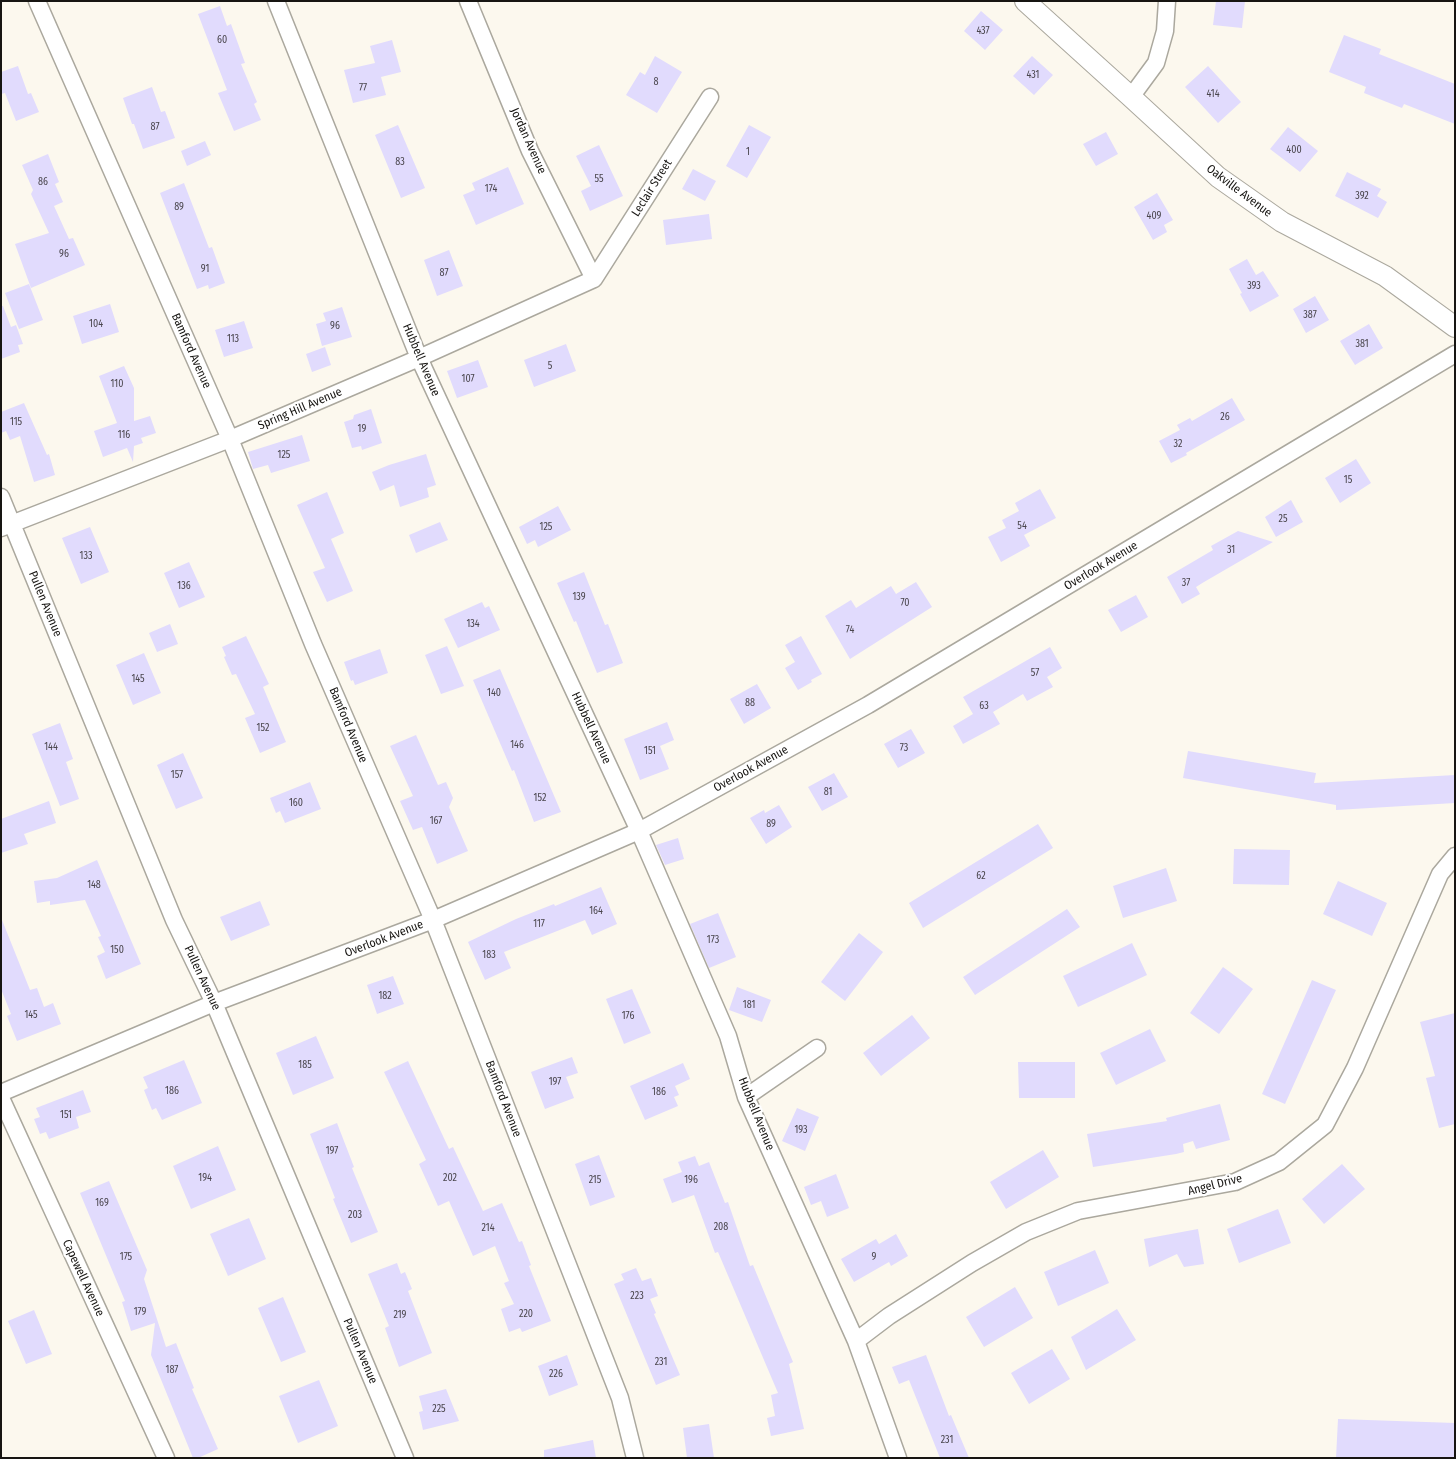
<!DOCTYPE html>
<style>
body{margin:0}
#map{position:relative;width:1456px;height:1459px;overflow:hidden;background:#fcf8ee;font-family:"Fira Sans Condensed",sans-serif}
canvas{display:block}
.frame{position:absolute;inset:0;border:2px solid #171512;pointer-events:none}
</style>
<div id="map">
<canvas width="1456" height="1459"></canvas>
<div class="frame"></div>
</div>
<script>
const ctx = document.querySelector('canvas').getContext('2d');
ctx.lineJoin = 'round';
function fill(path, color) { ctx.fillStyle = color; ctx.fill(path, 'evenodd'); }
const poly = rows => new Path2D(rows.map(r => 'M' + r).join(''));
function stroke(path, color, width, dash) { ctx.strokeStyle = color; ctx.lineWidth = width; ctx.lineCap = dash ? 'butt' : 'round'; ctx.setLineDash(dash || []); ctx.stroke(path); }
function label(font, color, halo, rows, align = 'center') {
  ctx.font = font + ' "Fira Sans Condensed",sans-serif'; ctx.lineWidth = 4.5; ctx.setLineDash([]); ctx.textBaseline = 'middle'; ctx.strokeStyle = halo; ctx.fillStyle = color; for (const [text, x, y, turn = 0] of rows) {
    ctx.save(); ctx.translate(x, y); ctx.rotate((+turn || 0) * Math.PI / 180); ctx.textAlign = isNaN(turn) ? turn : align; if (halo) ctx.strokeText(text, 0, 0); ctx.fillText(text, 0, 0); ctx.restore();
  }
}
fill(poly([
 [1216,1,1245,1,1242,28,1213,25],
 [220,6,227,26,231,24,245,63,241,64,257,102,254,104,261,120,234,131,218,93,227,90,198,14],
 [981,11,1003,30,985,50,964,31],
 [1344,35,1381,49,1379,54,1455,84,1455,124,1404,104,1402,108,1364,93,1366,87,1329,72],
 [392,40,401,72,381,77,386,95,353,103,344,70,375,63,370,46],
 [655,56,682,72,657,113,626,95,640,72,645,75],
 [1032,56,1053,75,1034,95,1013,76],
 [18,66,28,94,31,93,39,112,16,121,5,93,1,94,1,72],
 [1208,66,1241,102,1218,123,1185,87],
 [152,87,161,112,165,111,175,138,143,149,134,124,132,124,123,98],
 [398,125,425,188,401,198,375,135],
 [749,125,771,137,747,178,726,166],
 [1288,127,1318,151,1300,172,1270,149],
 [1106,132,1118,154,1096,166,1083,144],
 [205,141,211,155,187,166,181,151],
 [599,145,623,196,590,211,581,191,591,186,576,156],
 [48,154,59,182,55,184,63,202,54,206,69,239,73,238,85,265,31,288,15,244,49,233,31,194,33,190,22,165],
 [508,167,524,204,476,225,463,195,475,190,472,183],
 [693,169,716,181,705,201,682,189],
 [1347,172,1381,189,1377,196,1387,202,1378,218,1335,196],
 [184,183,209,248,212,247,225,283,209,289,208,285,197,289,160,193],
 [1157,193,1173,220,1164,225,1167,232,1153,240,1134,207],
 [709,214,712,239,666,245,663,220],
 [449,250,463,286,437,296,424,260],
 [1247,259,1256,275,1263,271,1279,296,1250,312,1240,294,1242,293,1229,269],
 [29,284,43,320,19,329,5,293],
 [1315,296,1329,320,1306,333,1293,309],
 [110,304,119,332,82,344,73,316],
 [1,306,3,306,11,327,16,325,23,344,18,345,20,352,1,359],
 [342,307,352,337,322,346,316,324,326,321,323,313],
 [244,321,253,348,224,357,215,330],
 [1369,324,1383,348,1355,365,1340,341],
 [566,344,576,371,534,387,524,360],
 [325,347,331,365,312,372,306,354],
 [478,360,488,387,457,398,447,371],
 [124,366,134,388,134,421,150,416,156,433,141,438,143,443,134,446,133,462,127,448,103,457,94,431,117,423,99,376],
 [1232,398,1245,420,1186,453,1187,455,1171,463,1159,441,1180,430,1177,425,1190,418,1192,421],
 [24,403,47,455,49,454,55,475,34,482,20,436,10,440,6,431,1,433,1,412],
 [371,409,382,443,362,450,361,446,352,448,344,422,353,419,354,415],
 [302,435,310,461,271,473,268,465,253,469,248,452],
 [426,454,436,485,427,488,429,497,400,507,394,485,380,491,372,472,389,465],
 [1356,459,1371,483,1340,503,1325,478],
 [1040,489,1056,518,1024,535,1030,546,1001,562,988,537,1006,528,1002,520,1019,511,1015,503],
 [327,492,344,533,331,539,353,591,327,602,313,572,325,568,297,505],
 [1291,500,1303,522,1276,537,1265,517],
 [558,506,571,530,538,547,535,540,527,544,519,527],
 [440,522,448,540,416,553,409,535],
 [90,527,109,572,81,584,62,538],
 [1238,531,1273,542,1204,582,1196,587,1200,594,1182,604,1167,577,1213,550,1211,546],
 [189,562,205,597,179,608,164,573],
 [584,572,605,625,608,624,623,663,597,673,576,621,574,622,557,583],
 [916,582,932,607,850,659,825,616,851,600,856,608,891,586,896,594],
 [1136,595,1148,617,1121,632,1108,610],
 [482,602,485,608,489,606,500,630,458,648,444,619],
 [170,624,178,644,157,652,149,633],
 [246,636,269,684,263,687,286,742,260,753,245,718,255,714,236,674,232,675,224,657,226,656,222,647],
 [801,636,822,674,811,680,812,682,798,690,785,668,795,662,785,645],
 [447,646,464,686,441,694,425,655],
 [1050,647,1062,668,1047,677,1053,687,1027,701,1023,694,993,712,1000,724,963,744,953,726,973,714,963,697],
 [380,649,388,673,355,685,353,680,351,681,344,662],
 [144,653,161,693,133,705,116,665],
 [500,669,561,812,534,822,514,770,512,771,473,680],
 [757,684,771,708,744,724,730,699],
 [667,722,674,740,660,746,669,769,640,780,624,739],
 [60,723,73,759,66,762,79,799,60,806,32,734],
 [911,729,925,753,898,768,884,744],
 [416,735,438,785,446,782,453,798,449,807,468,851,437,864,422,827,413,830,400,801,413,796,390,746],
 [1188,751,1316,773,1314,783,1455,775,1455,803,1336,810,1336,805,1183,778],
 [183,753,203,798,176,809,157,765],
 [834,773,848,797,822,811,808,787],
 [310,782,321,809,285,823,280,811,276,813,270,798],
 [49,801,56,823,24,834,28,844,1,853,1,819],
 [779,805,792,827,766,844,750,818,764,810,765,813],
 [1038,824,1053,848,923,928,909,903],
 [678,838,684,859,665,865,656,845],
 [1234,849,1290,850,1289,885,1233,884],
 [97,860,141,964,106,979,97,956,105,952,98,937,101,936,85,900,50,905,50,901,37,903,34,881,57,878],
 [1166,868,1177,901,1123,918,1113,886],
 [1338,881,1387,903,1372,936,1323,914],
 [601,887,617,924,592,935,585,920,504,952,511,968,485,980,468,942,516,919,554,904,555,906],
 [260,901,270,925,231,941,220,917],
 [1067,909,1080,927,975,995,963,977],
 [718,913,736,957,709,968,690,924],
 [2,920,30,990,37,988,44,1007,53,1003,61,1024,17,1041,7,1016,11,1014,1,989],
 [859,933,883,952,845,1001,821,982],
 [1132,943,1147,975,1078,1007,1063,976],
 [1223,967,1253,989,1219,1034,1190,1013],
 [393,976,404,1004,377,1014,367,985],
 [1312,980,1336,990,1285,1104,1262,1094],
 [737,987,771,1000,762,1022,729,1010],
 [632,989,651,1033,624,1044,606,999],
 [1455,1013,1455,1124,1439,1128,1426,1078,1435,1076,1420,1022],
 [912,1015,930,1038,881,1076,863,1053],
 [1150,1029,1166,1061,1116,1085,1100,1053],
 [316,1036,334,1078,293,1095,276,1053],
 [572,1057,578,1073,566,1077,574,1098,545,1109,531,1072],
 [184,1060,202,1103,162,1120,156,1108,152,1110,144,1090,148,1088,143,1077],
 [408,1061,449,1149,453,1147,483,1211,502,1203,519,1242,522,1241,531,1265,529,1266,551,1321,522,1332,520,1328,509,1332,501,1309,514,1304,504,1283,509,1281,495,1246,473,1256,449,1201,438,1206,419,1164,426,1160,384,1072],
 [1018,1062,1075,1062,1075,1098,1019,1098],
 [683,1063,690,1079,675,1086,679,1095,674,1097,678,1106,645,1120,630,1086],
 [83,1090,91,1112,76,1117,79,1128,49,1139,46,1132,40,1134,34,1119,40,1117,36,1108],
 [1220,1104,1230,1140,1196,1149,1193,1141,1183,1144,1184,1152,1176,1154,1093,1167,1087,1134,1167,1121,1166,1118],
 [797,1108,819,1117,805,1151,782,1141],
 [337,1123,354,1167,352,1168,378,1232,351,1243,333,1199,335,1198,310,1134],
 [218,1146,236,1190,191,1209,173,1166],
 [1043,1150,1059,1177,1006,1209,990,1182],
 [599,1155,615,1197,590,1206,575,1164],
 [695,1156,699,1166,709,1162,725,1203,728,1202,750,1266,753,1265,793,1362,789,1364,804,1429,771,1436,767,1418,775,1416,771,1395,778,1393,718,1252,715,1253,694,1195,672,1203,663,1179,682,1172,678,1162],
 [1342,1164,1365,1189,1324,1224,1302,1199],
 [836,1174,849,1208,827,1217,821,1201,811,1205,804,1187],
 [109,1181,147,1270,144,1279,166,1347,176,1343,194,1388,192,1389,218,1449,198,1458,193,1458,151,1355,155,1323,131,1331,122,1302,125,1301,80,1193],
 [1278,1209,1291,1243,1239,1263,1227,1229],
 [249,1218,266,1259,228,1276,210,1234],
 [1198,1229,1204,1264,1184,1267,1177,1254,1149,1267,1144,1239],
 [896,1234,908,1256,891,1266,889,1262,854,1282,841,1259,876,1239,879,1244],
 [1095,1250,1109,1283,1058,1306,1044,1272],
 [397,1263,401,1274,405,1272,412,1289,408,1291,432,1353,399,1367,385,1328,389,1326,368,1274],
 [636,1268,642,1281,651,1278,658,1296,650,1299,656,1313,654,1314,680,1375,656,1385,614,1284,624,1280,621,1274],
 [1015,1287,1033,1318,984,1347,966,1317],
 [283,1297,306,1352,281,1362,258,1308],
 [1117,1309,1136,1340,1086,1370,1071,1337],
 [34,1310,52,1354,26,1364,8,1321],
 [1052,1349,1070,1379,1029,1404,1011,1373],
 [567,1355,578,1385,549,1396,538,1366],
 [926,1355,949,1416,951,1415,969,1458,940,1458,909,1380,899,1384,892,1367],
 [319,1380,338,1426,298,1443,279,1396],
 [446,1389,459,1421,423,1430,419,1412,423,1411,419,1396],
 [1338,1419,1455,1423,1455,1458,1336,1458],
 [709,1424,714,1458,687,1458,683,1428],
 [593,1440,596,1458,544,1458,544,1450]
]), '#e1dbfd');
const minor = poly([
 [37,1,230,439,313,644,433,920,620,1398,635,1458],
 [276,1,419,358,639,831,728,1036,746,1097,856,1341,898,1458],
 [468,1,530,151,594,279],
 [1131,97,1156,63,1165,31,1167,1],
 [594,279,710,97],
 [1,497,174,920,214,1003,405,1458],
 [1,528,230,439,419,358,594,279],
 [1,1093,214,1003,433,920,639,831,868,705,1455,354],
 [746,1097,817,1048],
 [1,1098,166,1458],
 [856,1341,889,1316,972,1263,1026,1232,1078,1211,1235,1182,1279,1162,1325,1125,1355,1068,1440,874,1455,856]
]);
const tertiary = poly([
 [1025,1,1131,97,1218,177,1282,222,1385,276,1455,327]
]);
stroke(minor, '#aba89e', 19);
stroke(tertiary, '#aba89e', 22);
stroke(minor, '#fff', 16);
stroke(tertiary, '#fff', 20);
label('10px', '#4a464d', null, [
 ["437",983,31],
 ["60",222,40],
 ["431",1033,75],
 ["8",656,82],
 ["77",363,88],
 ["414",1213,94],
 ["87",155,127],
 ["400",1294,150],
 ["1",748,152],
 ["83",400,162],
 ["55",599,179],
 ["86",43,182],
 ["174",491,189],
 ["392",1362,196],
 ["89",179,207],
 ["409",1154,216],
 ["96",64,254],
 ["91",205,269],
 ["87",444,273],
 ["393",1254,286],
 ["387",1310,315],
 ["104",96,324],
 ["96",335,326],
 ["113",233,339],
 ["381",1362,344],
 ["5",550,366],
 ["107",468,379],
 ["110",117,384],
 ["26",1225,417],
 ["115",16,422],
 ["19",362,429],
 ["116",124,435],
 ["32",1178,444],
 ["125",284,455],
 ["15",1348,480],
 ["25",1283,519],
 ["54",1022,526],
 ["125",546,527],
 ["31",1231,550],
 ["133",86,556],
 ["37",1186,583],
 ["136",184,586],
 ["139",579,597],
 ["70",905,603],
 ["134",473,624],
 ["74",850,630],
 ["57",1035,673],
 ["145",138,679],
 ["140",494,693],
 ["88",750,703],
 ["63",984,706],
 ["152",263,728],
 ["146",517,745],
 ["144",51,747],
 ["73",904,748],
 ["151",650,751],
 ["157",177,775],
 ["81",828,792],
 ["152",540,798],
 ["160",296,803],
 ["167",436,821],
 ["89",771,824],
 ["62",981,876],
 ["148",94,885],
 ["164",596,911],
 ["117",539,924],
 ["173",713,940],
 ["150",117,950],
 ["183",489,955],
 ["182",385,996],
 ["181",749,1005],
 ["145",31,1015],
 ["176",628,1016],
 ["185",305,1065],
 ["197",555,1082],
 ["186",172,1091],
 ["186",659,1092],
 ["151",66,1115],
 ["193",801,1130],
 ["197",332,1151],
 ["194",205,1178],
 ["202",450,1178],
 ["215",595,1180],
 ["196",691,1180],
 ["169",102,1203],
 ["203",355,1215],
 ["208",721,1227],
 ["214",488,1228],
 ["175",126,1257],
 ["9",874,1257],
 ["223",637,1296],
 ["179",140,1312],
 ["220",526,1314],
 ["219",400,1315],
 ["231",661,1362],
 ["187",172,1370],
 ["226",556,1374],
 ["225",439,1409],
 ["231",947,1440]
]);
label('12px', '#171512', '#fff', [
 ["Jordan Avenue",528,141,66],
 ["Leclair Street",652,188,-58],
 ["Oakville Avenue",1239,191,37],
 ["Bamford Avenue",191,351,66],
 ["Hubbell Avenue",421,360,67],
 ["Spring Hill Avenue",300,409,-23],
 ["Overlook Avenue",1101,566,-31],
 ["Pullen Avenue",45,604,68],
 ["Bamford Avenue",348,725,67],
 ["Hubbell Avenue",591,728,65],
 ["Overlook Avenue",751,769,-29],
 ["Overlook Avenue",384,939,-21],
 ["Pullen Avenue",202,978,65],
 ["Bamford Avenue",503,1099,69],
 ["Hubbell Avenue",756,1114,68],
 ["Angel Drive",1215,1185,-14],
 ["Capewell Avenue",83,1278,65],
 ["Pullen Avenue",360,1351,67]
]);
</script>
